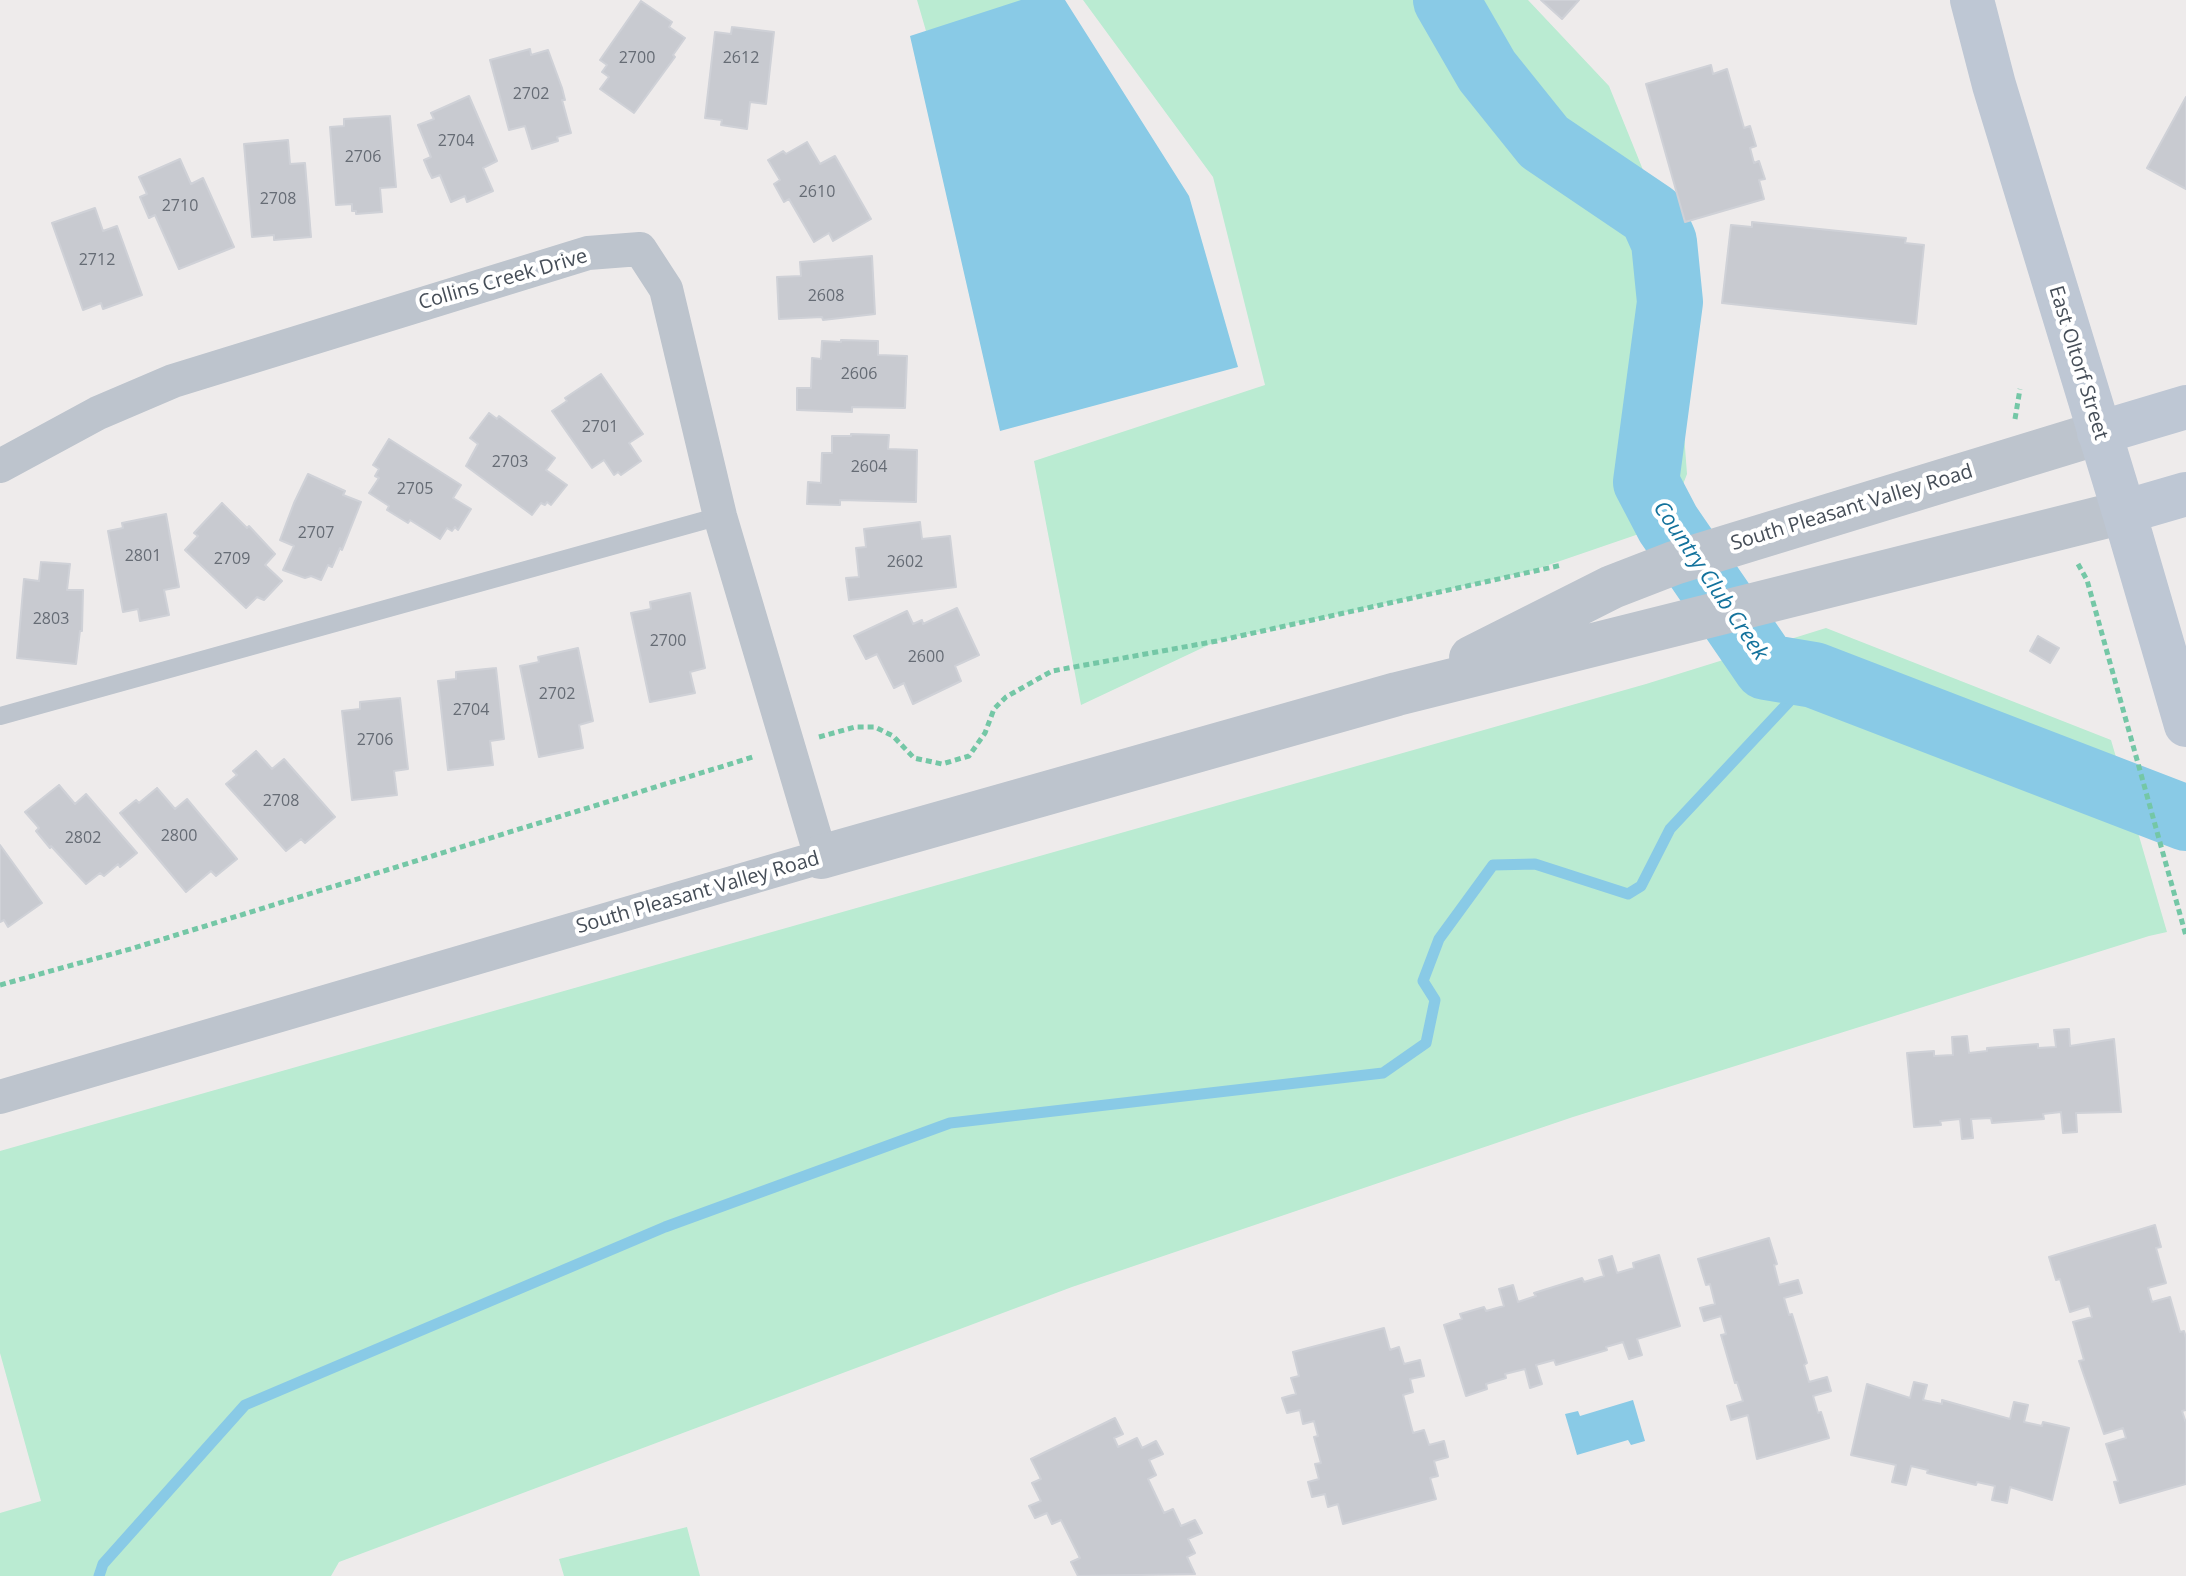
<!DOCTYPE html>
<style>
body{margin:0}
canvas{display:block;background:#eeebeb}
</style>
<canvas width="2186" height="1576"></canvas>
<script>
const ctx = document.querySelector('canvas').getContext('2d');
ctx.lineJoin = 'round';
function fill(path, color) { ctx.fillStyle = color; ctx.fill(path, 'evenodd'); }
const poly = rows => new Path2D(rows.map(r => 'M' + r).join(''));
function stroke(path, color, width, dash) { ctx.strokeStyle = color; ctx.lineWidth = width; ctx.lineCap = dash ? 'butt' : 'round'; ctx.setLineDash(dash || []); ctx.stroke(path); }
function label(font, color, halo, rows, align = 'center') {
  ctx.font = font + ' "Open Sans",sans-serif'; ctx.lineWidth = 8; ctx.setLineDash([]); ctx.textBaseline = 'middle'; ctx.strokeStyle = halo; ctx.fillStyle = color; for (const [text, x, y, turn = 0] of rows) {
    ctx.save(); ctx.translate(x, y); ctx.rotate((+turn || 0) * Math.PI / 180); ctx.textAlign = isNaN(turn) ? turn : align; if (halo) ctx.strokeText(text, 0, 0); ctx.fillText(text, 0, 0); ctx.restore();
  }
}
fill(poly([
 [917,0,1044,0,926,31],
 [1083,0,1528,0,1609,86,1669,234,1687,474,1668,524,1531,571,1217,641,1081,705,1034,461,1265,385,1213,177],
 [1826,628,2111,740,2167,932,2149,936,1573,1117,1072,1287,339,1562,331,1576,0,1576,0,1513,41,1501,0,1353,0,1151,1646,684],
 [687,1527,700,1576,564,1576,559,1559]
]), '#baebd2');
fill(poly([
 [1021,0,1065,0,1189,196,1238,367,1000,431,910,36],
 [1633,1400,1645,1441,1631,1445,1628,1440,1577,1455,1565,1414,1578,1411,1580,1416]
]), '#89cae6');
stroke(poly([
 [99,1576,103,1564,245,1405,665,1227,950,1123,1383,1073,1426,1043,1435,1000,1423,981,1439,939,1493,865,1535,864,1628,894,1641,886,1670,829,1814,675]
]), '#89cae6', 11);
stroke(poly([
 [1446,0,1487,71,1544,142,1652,215,1664,242,1670,302,1646,482,1668,524,1766,667,1814,675,2186,818]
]), '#89cae6', 66);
const building = poly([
 [1541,0,1579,0,1562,19,1541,0],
 [641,1,672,22,669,27,685,38,673,55,675,57,634,113,600,89,609,77,602,72,607,65,600,60,641,1],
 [732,27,774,32,766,104,750,102,747,129,721,125,722,120,705,118,715,32,731,34,732,27],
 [530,49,531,55,548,50,562,88,565,100,562,100,571,133,557,137,558,141,532,149,525,126,509,130,490,60,530,49],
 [1711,65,1713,74,1727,69,1744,128,1750,126,1756,146,1750,148,1754,163,1759,161,1765,179,1759,180,1764,199,1685,222,1646,84,1711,65],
 [469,96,497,161,483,168,493,191,467,202,465,196,451,202,440,175,432,178,429,172,424,160,431,157,418,125,434,119,431,113,469,96],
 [2186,97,2186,189,2147,168,2186,97],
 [390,116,396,187,380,188,382,212,356,214,356,211,352,211,352,204,336,205,330,127,344,126,344,119,390,116],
 [288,140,290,164,305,163,311,237,274,240,274,235,252,237,244,144,288,140],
 [807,142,820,164,835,156,871,219,833,241,829,233,814,242,789,199,784,202,774,184,780,180,768,160,783,151,786,154,807,142],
 [180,159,191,184,203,178,234,247,179,269,155,215,149,218,140,197,147,194,139,177,180,159],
 [95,208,103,231,117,226,142,295,103,309,101,303,83,310,52,223,95,208],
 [1752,222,1906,238,1905,243,1924,245,1916,324,1722,303,1731,225,1752,227,1752,222],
 [872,256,875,314,823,320,822,317,779,319,777,277,801,276,800,262,872,256],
 [841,340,878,341,878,355,907,356,905,408,852,407,852,412,797,410,797,388,811,388,812,358,821,359,822,341,841,342,841,340],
 [601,374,643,434,629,443,641,461,621,475,618,472,614,475,604,460,592,468,552,411,567,401,565,398,601,374],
 [489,413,497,419,499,416,555,458,546,470,567,485,551,505,547,502,545,505,541,503,532,515,466,466,478,444,470,438,489,413],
 [851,434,889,435,888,449,917,450,916,502,840,500,840,505,807,504,808,482,821,483,822,453,832,453,832,436,851,436,851,434],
 [389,439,461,485,453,498,471,509,458,530,455,527,452,531,447,528,440,539,410,520,408,523,387,510,389,506,369,493,379,478,375,476,379,469,373,465,389,439],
 [308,474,345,491,343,495,361,502,342,550,340,548,332,567,328,565,321,580,311,576,305,578,283,570,294,546,280,540,294,503,308,474],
 [222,503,247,528,249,526,275,554,265,565,282,581,264,600,257,597,246,608,185,550,198,536,194,533,222,503],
 [166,514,179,587,164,590,169,615,140,621,138,609,123,612,108,531,123,528,122,523,166,514],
 [920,522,922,539,950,536,956,587,849,600,846,578,859,577,856,548,866,547,864,529,920,522],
 [41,562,70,564,67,590,83,590,82,631,80,631,76,664,17,658,24,579,39,581,41,562],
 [690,593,705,668,690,672,695,693,650,702,631,613,651,609,650,602,690,593],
 [957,608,979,655,955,666,961,681,913,704,904,683,894,688,877,654,866,659,854,636,907,611,913,624,922,620,923,624,957,608],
 [2038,636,2059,648,2050,663,2030,651,2038,636],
 [578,648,593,721,579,725,583,748,539,757,520,666,539,662,538,657,578,648],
 [496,668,504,739,490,741,493,765,448,770,438,681,456,679,456,672,496,668],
 [400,698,408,769,394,771,397,795,352,800,342,711,360,709,360,702,400,698],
 [256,751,272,769,284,759,335,817,305,843,301,839,286,851,226,784,237,775,233,771,256,751],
 [59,785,75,804,86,794,137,853,120,867,118,864,104,876,100,873,86,884,51,846,50,848,36,831,39,828,25,812,59,785],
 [157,788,175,809,187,799,237,859,216,876,211,871,186,892,120,813,136,800,139,803,157,788],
 [0,845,42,903,8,927,4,920,0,922,0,845],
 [2069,1029,2070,1046,2114,1039,2121,1112,2076,1113,2077,1132,2063,1133,2061,1112,2043,1114,2044,1119,1992,1123,1991,1118,1971,1119,1973,1138,1962,1139,1960,1119,1940,1121,1941,1125,1914,1127,1907,1053,1934,1051,1934,1056,1953,1055,1952,1037,1967,1036,1969,1053,1987,1051,1987,1048,2038,1044,2038,1048,2056,1047,2054,1030,2069,1029],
 [2155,1225,2161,1247,2156,1248,2166,1283,2148,1288,2152,1302,2170,1297,2180,1332,2184,1331,2186,1338,2186,1410,2182,1411,2186,1423,2186,1484,2120,1503,2114,1482,2118,1481,2106,1444,2126,1438,2123,1428,2104,1434,2079,1361,2084,1360,2073,1322,2092,1317,2089,1306,2070,1312,2060,1279,2056,1280,2049,1257,2155,1225],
 [1769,1238,1777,1264,1774,1265,1779,1285,1798,1280,1802,1293,1784,1298,1789,1315,1792,1314,1807,1363,1804,1365,1809,1382,1827,1377,1831,1391,1813,1396,1818,1413,1821,1412,1829,1438,1757,1459,1748,1415,1731,1420,1727,1406,1743,1401,1737,1382,1735,1383,1721,1335,1726,1334,1721,1316,1704,1321,1700,1308,1715,1304,1710,1284,1706,1285,1698,1259,1769,1238],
 [1659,1255,1680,1326,1637,1339,1642,1355,1629,1359,1623,1342,1606,1347,1607,1350,1556,1365,1554,1360,1536,1365,1542,1384,1530,1388,1525,1369,1505,1374,1506,1378,1486,1384,1487,1389,1466,1396,1444,1325,1462,1319,1460,1314,1484,1307,1486,1311,1504,1306,1499,1289,1513,1285,1518,1302,1536,1296,1534,1293,1582,1278,1584,1282,1604,1276,1599,1260,1612,1256,1617,1273,1634,1268,1633,1263,1659,1255],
 [1384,1328,1390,1350,1399,1347,1404,1364,1420,1360,1424,1376,1410,1379,1413,1392,1403,1395,1413,1433,1424,1430,1429,1445,1444,1441,1448,1457,1434,1461,1438,1476,1430,1478,1436,1499,1343,1524,1338,1504,1328,1507,1325,1494,1312,1497,1308,1482,1319,1479,1315,1464,1321,1463,1314,1437,1318,1436,1314,1421,1303,1424,1300,1410,1287,1413,1282,1398,1296,1394,1291,1378,1299,1376,1293,1352,1384,1328],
 [1914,1382,1927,1385,1923,1400,1942,1404,1942,1400,2010,1419,2014,1402,2028,1405,2024,1422,2042,1426,2043,1422,2069,1428,2052,1500,2010,1487,2007,1503,1992,1500,1995,1486,1977,1482,1976,1485,1927,1473,1928,1470,1911,1466,1906,1485,1892,1482,1896,1465,1851,1455,1867,1384,1910,1398,1914,1382],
 [1115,1418,1123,1434,1114,1438,1118,1447,1137,1438,1142,1448,1156,1441,1163,1454,1149,1460,1156,1475,1148,1479,1164,1513,1173,1509,1181,1526,1195,1520,1202,1533,1188,1539,1195,1553,1187,1557,1195,1574,1078,1576,1071,1562,1080,1558,1061,1520,1052,1524,1047,1513,1035,1518,1029,1506,1041,1501,1032,1483,1041,1479,1031,1459,1115,1418]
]);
fill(building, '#c8cad0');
stroke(building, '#cfd1d7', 2);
stroke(poly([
 [2015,419,2020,389],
 [2078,564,2087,580,2186,936],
 [819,737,855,727,875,727,893,736,914,758,942,764,969,756,985,733,994,709,1006,697,1052,671,1217,641,1562,565],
 [0,985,134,948,756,756]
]), '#74c7a6', 5, [6, 4]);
stroke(poly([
 [0,716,720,516]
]), '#bdc4cd', 18);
stroke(poly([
 [0,466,98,413,173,381,588,253,640,249,666,289,720,516,821,857,0,1097]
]), '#bdc4cd', 34);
stroke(poly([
 [1471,658,1612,587,1674,563,2099,433],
 [821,857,1397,694,2124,512]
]), '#bdc4cd', 44);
stroke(poly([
 [1972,0,1994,85,2124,512,2186,725],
 [2099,433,2186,407],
 [2124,512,2186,494]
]), '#bec7d4', 44);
label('16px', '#666c75', null, [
 ["2700",637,58],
 ["2612",741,58],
 ["2702",531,94],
 ["2704",456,141],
 ["2706",363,157],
 ["2610",817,192],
 ["2708",278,199],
 ["2710",180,206],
 ["2712",97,260],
 ["2608",826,296],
 ["2606",859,374],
 ["2701",600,427],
 ["2703",510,462],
 ["2604",869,467],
 ["2705",415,489],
 ["2707",316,533],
 ["2801",143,556],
 ["2709",232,559],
 ["2602",905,562],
 ["2803",51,619],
 ["2700",668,641],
 ["2600",926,657],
 ["2702",557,694],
 ["2704",471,710],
 ["2706",375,740],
 ["2708",281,801],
 ["2800",179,836],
 ["2802",83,838]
]);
label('20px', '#454d57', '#fff', [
 ["Collins Creek Drive",503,280,-16],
 ["East Oltorf Street",2078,363,73],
 ["South Pleasant Valley Road",1852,508,-17],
 ["South Pleasant Valley Road",698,893,-16]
]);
label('italic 22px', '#13729c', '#fff', [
 ["Country Club Creek",1710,581,56]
]);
</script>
